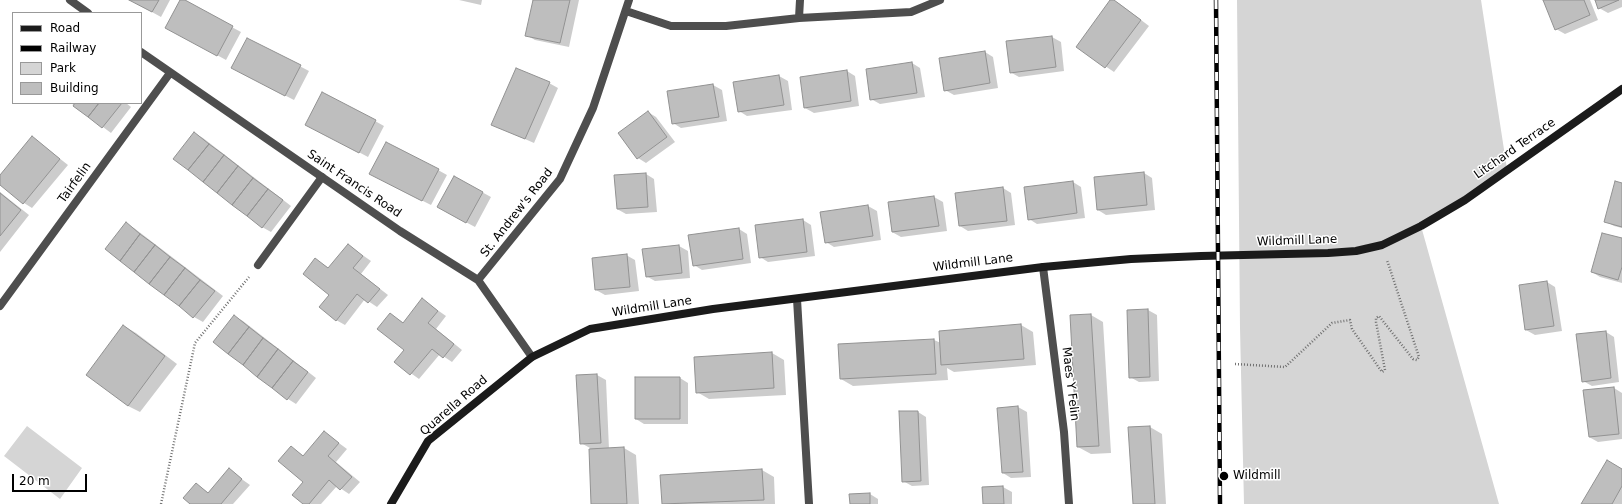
<!DOCTYPE html>
<style>
body{margin:0}
#map{position:relative;width:1622px;height:504px;overflow:hidden;background:#fff;font-family:"DejaVu Sans",sans-serif}
canvas{display:block}
.legend{position:absolute;left:12px;top:12px;width:130px;height:92px;box-sizing:border-box;background:#fff;border:1px solid #999;margin:0;padding:5px 7px;list-style:none;font-size:12px;color:#000}
.legend li{display:flex;align-items:center;gap:8px;height:20px}
.legend b{width:20px;border:1px solid #999}
.scale{position:absolute;left:12px;top:474px;width:75px;height:18px;box-sizing:border-box;border:2px solid #000;border-top:0;padding-left:5px;font-size:12px;line-height:14px;white-space:nowrap;color:#000;-webkit-text-stroke:3px #fff;paint-order:stroke}
</style>
<div id="map">
<canvas width="1622" height="504"></canvas>
<ul class="legend">
<li><b style="height:5px;background:#1b1b1b"></b>Road</li>
<li><b style="height:5px;background:#000"></b>Railway</li>
<li><b style="height:11px;background:#d5d5d5"></b>Park</li>
<li><b style="height:11px;background:#bebebe"></b>Building</li>
</ul>
<div class="scale">20 m</div>
</div>
<script>
const ctx = document.querySelector('canvas').getContext('2d');
ctx.lineJoin = 'round';
function fill(path, color) { ctx.fillStyle = color; ctx.fill(path, 'evenodd'); }
const poly = rows => new Path2D(rows.map(r => 'M' + r).join(''));
function stroke(path, color, width, dash) { ctx.strokeStyle = color; ctx.lineWidth = width; ctx.lineCap = dash ? 'butt' : 'round'; ctx.setLineDash(dash || []); ctx.stroke(path); }
function label(font, color, halo, rows, align = 'center') {
  ctx.font = font + ' "DejaVu Sans",sans-serif'; ctx.lineWidth = 3; ctx.setLineDash([]); ctx.textBaseline = 'middle'; ctx.strokeStyle = halo; ctx.fillStyle = color; for (const [text, x, y, turn = 0] of rows) {
    ctx.save(); ctx.translate(x, y); ctx.rotate((+turn || 0) * Math.PI / 180); ctx.textAlign = isNaN(turn) ? turn : align; if (halo) ctx.strokeText(text, 0, 0); ctx.fillText(text, 0, 0); ctx.restore();
  }
}
fill(poly([
 [1237,0,1481,0,1507,169,1421,226,1499,504,1244,504,1240,328],
 [27,426,82,468,60,499,4,456]
]), '#d5d5d5');
fill(poly([
 [130,0,170,0,161,17],
 [181,0,241,32,226,60,175,32],
 [459,0,482,0,481,5],
 [534,0,579,0,569,47,535,40,526,35],
 [1112,0,1120,4,1149,26,1114,72,1077,47],
 [1544,0,1590,0,1598,20,1565,34,1556,29],
 [1596,0,1622,0,1622,7,1608,13,1599,8],
 [1052,37,1061,42,1064,71,1019,77,1010,72,1007,42],
 [248,39,309,71,294,100,241,73],
 [985,52,993,57,998,88,954,95,945,90],
 [912,63,920,68,925,97,880,104,871,99],
 [847,71,855,76,859,106,814,113,805,108],
 [779,76,788,81,792,110,747,116,739,111,734,83],
 [549,83,558,88,534,143,493,125],
 [713,85,722,90,727,121,681,128,673,123,668,92],
 [71,103,126,103,131,107,111,133],
 [648,112,656,117,675,142,646,163,638,158],
 [375,121,384,126,368,157,315,129],
 [194,133,203,138,291,206,271,232,262,227],
 [32,138,40,143,68,165,32,208,24,203,0,184,0,176],
 [438,170,447,175,431,205,379,179],
 [1144,173,1152,178,1155,210,1106,215,1098,210],
 [646,174,654,179,657,212,626,214,617,209],
 [454,177,491,197,475,227,447,212],
 [1073,182,1081,187,1085,218,1037,224,1029,219],
 [1622,184,1622,228,1614,226,1605,221],
 [1003,188,1011,193,1015,225,968,231,960,226],
 [0,192,29,215,0,252],
 [934,197,943,202,947,231,901,237,892,232],
 [868,206,877,211,881,240,834,247,826,242],
 [803,220,811,225,815,256,768,262,760,257],
 [126,224,134,228,223,296,203,322,194,317,106,249],
 [739,229,747,234,751,263,702,270,694,265],
 [1622,239,1622,283,1600,277,1592,272],
 [348,245,371,261,361,274,388,295,377,307,365,299,345,325,336,320,331,295,316,260,329,268],
 [679,246,688,251,690,278,655,281,646,276],
 [626,255,635,260,639,291,605,295,596,290],
 [1547,282,1555,287,1562,331,1535,335,1526,330],
 [423,300,446,316,436,329,462,350,452,362,440,354,419,379,395,362,405,350,390,314,404,323],
 [1148,310,1157,315,1159,381,1139,382,1130,377],
 [1091,315,1103,322,1111,453,1091,454,1078,447],
 [234,316,243,321,316,378,296,404,288,399],
 [1021,325,1033,332,1036,365,954,372,947,368,948,380,853,386,841,379,839,345,934,340,941,343],
 [124,326,136,333,177,364,140,412,128,406],
 [1606,332,1614,337,1619,382,1592,386,1583,381],
 [772,353,784,360,786,395,709,399,697,392],
 [597,375,606,380,609,449,624,448,636,455,639,504,592,504,590,448,581,443],
 [680,378,688,383,688,424,644,424,636,419],
 [1614,388,1622,393,1622,439,1598,442,1589,437],
 [1018,407,1027,412,1031,477,1011,478,1003,473,998,409],
 [918,412,926,417,929,485,912,486,903,481],
 [1150,427,1162,434,1166,504,1134,504],
 [324,432,347,449,336,462,360,482,349,494,337,486,321,504,305,504,304,482,291,447,304,456],
 [229,470,250,485,233,504,192,504,196,484,209,493],
 [762,470,774,477,775,504,663,504,661,476],
 [1622,470,1622,504,1582,504],
 [1003,487,1012,492,1012,504,984,504],
 [870,494,878,499,878,504,851,504]
]), '#0003');
const building = poly([
 [129,0,159,0,152,12,129,0],
 [180,0,185,0,233,26,217,56,165,28,180,0],
 [533,0,570,0,560,43,525,36,533,0],
 [1110,0,1114,0,1141,20,1105,68,1076,47,1110,0],
 [1543,0,1584,0,1590,15,1555,30,1543,0],
 [1595,0,1619,0,1598,9,1595,0],
 [1052,36,1056,67,1010,73,1006,41,1052,36],
 [247,38,301,65,285,96,231,68,247,38],
 [985,51,990,83,944,91,939,58,985,51],
 [912,62,917,93,870,100,866,69,912,62],
 [516,68,550,82,525,139,491,125,516,68],
 [847,70,851,101,804,108,800,77,847,70],
 [779,75,784,105,738,112,733,82,779,75],
 [713,84,719,117,672,124,667,91,713,84],
 [322,92,376,120,359,153,305,125,322,92],
 [75,103,99,103,88,117,73,106,75,103],
 [99,103,122,103,102,128,88,117,99,103],
 [648,111,667,137,637,159,618,133,648,111],
 [194,132,209,144,188,170,173,159,194,132],
 [32,136,60,159,23,204,0,185,0,175,32,136],
 [386,142,439,169,422,201,369,174,386,142],
 [209,144,224,155,203,182,188,170,209,144],
 [224,155,238,166,217,193,203,182,224,155],
 [238,166,253,178,232,205,217,193,238,166],
 [1144,172,1147,205,1097,210,1094,177,1144,172],
 [646,173,648,207,617,209,614,175,646,173],
 [454,176,483,192,466,223,437,207,454,176],
 [253,178,268,189,247,216,232,205,253,178],
 [1073,181,1077,213,1028,220,1024,187,1073,181],
 [1615,181,1622,183,1622,227,1604,222,1615,181],
 [1003,187,1007,221,959,226,955,193,1003,187],
 [268,189,283,200,262,228,247,216,268,189],
 [0,193,21,210,0,236,0,193],
 [934,196,939,226,892,232,888,202,934,196],
 [868,205,873,236,825,243,820,212,868,205],
 [803,219,807,252,759,258,755,225,803,219],
 [126,222,140,234,120,261,105,249,126,222],
 [739,228,743,259,693,266,688,235,739,228],
 [1602,233,1622,238,1622,267,1618,280,1591,272,1602,233],
 [140,234,155,245,134,272,120,261,140,234],
 [348,244,363,256,353,268,380,289,368,303,357,294,336,321,319,307,329,295,303,274,315,258,328,268,348,244],
 [155,245,170,257,149,284,134,272,155,245],
 [679,245,682,273,646,277,642,249,679,245],
 [627,254,630,287,595,290,592,258,627,254],
 [170,257,185,268,164,295,149,284,170,257],
 [185,268,200,280,179,306,164,295,185,268],
 [200,280,215,291,193,318,179,306,200,280],
 [1547,281,1554,326,1525,330,1519,285,1547,281],
 [422,298,438,311,428,323,454,344,443,358,432,349,410,375,394,362,404,350,377,329,390,313,403,323,422,298],
 [1148,309,1150,377,1129,378,1127,310,1148,309],
 [1091,314,1099,446,1077,447,1070,315,1091,314],
 [234,315,249,327,228,354,213,342,234,315],
 [1021,324,1024,359,941,365,939,331,1021,324],
 [123,325,165,356,128,406,86,375,123,325],
 [249,327,263,338,243,365,228,354,249,327],
 [1606,331,1611,378,1582,382,1576,334,1606,331],
 [263,338,278,349,257,377,243,365,263,338],
 [934,339,936,374,840,379,838,344,934,339],
 [278,349,293,361,272,388,257,377,278,349],
 [772,352,774,388,696,393,694,357,772,352],
 [293,361,308,372,287,400,272,388,293,361],
 [597,374,601,443,580,444,576,375,597,374],
 [635,377,680,377,680,419,635,419,635,377],
 [1614,387,1619,434,1589,437,1583,390,1614,387],
 [1018,406,1023,472,1002,473,997,408,1018,406],
 [899,411,918,411,921,481,902,482,899,411],
 [1150,426,1155,504,1133,504,1128,427,1150,426],
 [324,431,339,443,328,456,352,477,340,490,329,480,309,504,303,504,292,495,303,482,278,461,291,446,303,456,324,431],
 [624,447,627,504,591,504,589,449,624,447],
 [1607,460,1622,469,1622,486,1612,504,1581,504,1607,460],
 [229,468,242,479,221,504,190,504,183,498,196,483,208,493,229,468],
 [762,469,764,500,662,504,660,475,762,469],
 [1003,486,1004,504,983,504,982,487,1003,486],
 [870,493,870,504,850,504,849,494,870,493]
]);
fill(building, '#bebebe');
stroke(building, '#929292', 1);
stroke(poly([
 [1235,364,1285,367,1332,323,1350,320,1352,329,1382,372,1385,370,1376,322,1376,318,1379,316,1413,359,1417,360,1419,357,1387,260],
 [161,504,195,343,249,277]
]), '#707070', 2.5, [1, 2]);
stroke(poly([
 [258,265,322,177]
]), '#4e4e4e', 8);
stroke(poly([
 [70,0,88,13],
 [626,11,671,26,726,26,799,18,911,12,940,0],
 [799,18,800,0],
 [141,52,400,231,478,280,532,357],
 [1043,267,1064,432,1069,504],
 [478,280,560,179,593,108,629,0],
 [797,299,809,504],
 [0,306,170,73]
]), '#4e4e4e', 8);
stroke(poly([
 [391,504,428,441,532,357,590,329,713,309,1043,267,1131,259,1201,256,1328,253,1356,251,1382,245,1421,226,1465,200,1622,89]
]), '#1b1b1b', 8);
const rail = poly([
 [1216,0,1220,504]
]);
stroke(rail, '#000', 4.5);
stroke(rail, '#fff', 3, [9]);
for (const [x, y, r, color] of [
 [1224,476,5,"#000"]
]) { const dot = new Path2D(); dot.arc(x, y, r, 0, 2 * Math.PI); ctx.fillStyle = color; ctx.fill(dot); stroke(dot, '#fff', 1.5); }
label('12px', '#000', '#fff', [
 ["Litchard Terrace",1515,149,-35],
 ["Tairfelin",75,183,-54],
 ["Saint Francis Road",354,184,34],
 ["St. Andrew's Road",517,213,-52],
 ["Wildmill Lane",1297,241,-2],
 ["Wildmill Lane",973,263,-7],
 ["Wildmill Lane",652,307,-9],
 ["Maes Y Felin",1070,384,83],
 ["Quarella Road",454,406,-41]
]);
label('12px', '#000', '#fff', [
 ["Wildmill",1233,476]
], 'left');
</script>
